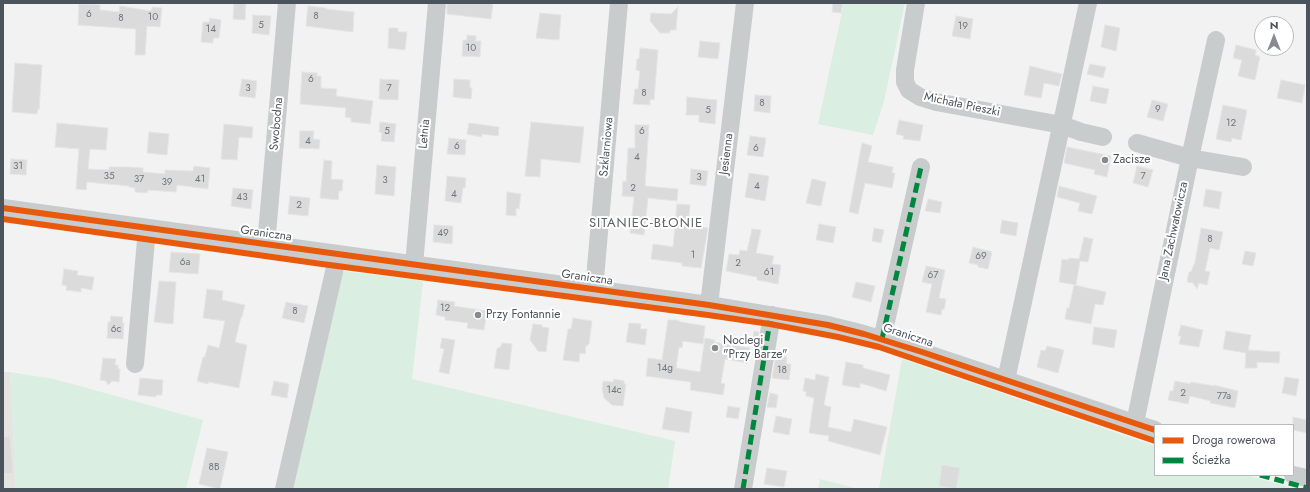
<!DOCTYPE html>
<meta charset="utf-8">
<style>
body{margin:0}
#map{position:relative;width:1310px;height:492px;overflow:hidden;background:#f2f2f2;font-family:Jost,sans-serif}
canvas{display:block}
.frame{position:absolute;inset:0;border:4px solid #4b545c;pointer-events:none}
.legend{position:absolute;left:1154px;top:424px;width:140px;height:52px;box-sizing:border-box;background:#fff;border:1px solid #b7bbbe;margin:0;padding:5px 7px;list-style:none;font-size:12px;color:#4b545c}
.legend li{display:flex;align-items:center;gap:8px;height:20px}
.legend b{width:20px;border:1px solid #b7bbbe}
.north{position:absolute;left:1254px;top:16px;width:40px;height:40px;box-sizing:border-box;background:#fff;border:1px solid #b7bbbe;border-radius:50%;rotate:0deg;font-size:11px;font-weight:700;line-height:16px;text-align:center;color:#4b545c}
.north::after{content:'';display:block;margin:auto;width:14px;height:18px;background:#858b90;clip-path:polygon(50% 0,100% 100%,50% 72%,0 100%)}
</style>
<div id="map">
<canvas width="1310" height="492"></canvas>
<div class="frame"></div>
<ul class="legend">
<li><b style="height:5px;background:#e8590c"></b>Droga rowerowa</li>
<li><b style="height:5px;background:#00873e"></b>Ścieżka</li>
</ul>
<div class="north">N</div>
</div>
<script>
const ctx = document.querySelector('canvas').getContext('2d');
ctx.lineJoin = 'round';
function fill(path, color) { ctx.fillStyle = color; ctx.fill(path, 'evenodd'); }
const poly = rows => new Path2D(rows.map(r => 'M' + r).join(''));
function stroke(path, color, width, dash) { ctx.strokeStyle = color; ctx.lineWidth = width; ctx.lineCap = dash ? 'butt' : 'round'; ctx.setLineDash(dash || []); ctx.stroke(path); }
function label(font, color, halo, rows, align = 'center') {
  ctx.font = font + ' Jost,sans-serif'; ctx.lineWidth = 4; ctx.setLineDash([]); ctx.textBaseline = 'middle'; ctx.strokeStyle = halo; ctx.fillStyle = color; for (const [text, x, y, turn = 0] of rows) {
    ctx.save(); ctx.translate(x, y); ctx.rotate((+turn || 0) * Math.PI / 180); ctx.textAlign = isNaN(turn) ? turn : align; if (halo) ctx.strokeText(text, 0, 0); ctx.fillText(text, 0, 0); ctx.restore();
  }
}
fill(poly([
 [3,372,10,372,16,489,3,489]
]), '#e5e4e1');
fill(poly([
 [844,3,905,3,884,101,873,135,818,124],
 [343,271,423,281,412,379,675,441,668,489,293,489],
 [902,359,1155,446,1155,475,1246,475,1296,489,879,489],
 [10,372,54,379,203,420,186,489,16,489],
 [820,479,858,489,818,489]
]), '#daeee1');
const building = poly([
 [234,3,246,3,245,20,233,19,234,3],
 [447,3,493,3,491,19,447,14,447,3],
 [833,3,843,3,841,13,832,12,833,3],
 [79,4,100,5,100,10,119,12,120,6,151,11,152,7,162,8,160,27,147,26,145,55,135,55,136,29,78,25,79,4],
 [308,6,326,8,326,9,354,12,353,32,306,26,308,6],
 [678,7,676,30,670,30,670,33,660,33,650,21,651,13,671,14,678,7],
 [540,13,561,15,559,40,536,38,540,13],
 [253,15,271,16,269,35,252,33,253,15],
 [956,16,973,19,970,39,952,36,956,16],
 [210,18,221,20,219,38,213,38,213,43,201,42,203,22,209,22,210,18],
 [1105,25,1120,28,1116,51,1101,47,1105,25],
 [389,28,398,28,398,32,407,32,405,50,388,48,389,28],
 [467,35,476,36,476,41,481,41,480,57,462,56,463,40,467,40,467,35],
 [700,41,720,43,718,59,698,57,700,41],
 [1236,45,1256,50,1255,55,1260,57,1255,80,1238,76,1242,60,1233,58,1236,45],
 [640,48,658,50,654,100,650,99,650,105,633,104,635,89,638,89,640,71,636,70,637,59,639,59,640,48],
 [15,63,42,65,39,110,38,109,37,114,12,112,15,63],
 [1090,64,1106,67,1103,78,1087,74,1090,64],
 [1030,66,1062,74,1059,86,1044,83,1041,98,1024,95,1030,66],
 [302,72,317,73,317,76,321,76,321,88,337,89,336,96,373,101,370,124,351,122,351,118,345,117,346,108,300,104,302,72],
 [242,79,257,81,255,98,239,96,242,79],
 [380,79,399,80,398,100,379,99,380,79],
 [454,79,470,80,470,88,472,88,471,99,453,97,454,79],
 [1281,80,1305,85,1302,103,1277,98,1281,80],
 [1093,86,1109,89,1106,104,1090,101,1093,86],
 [755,95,771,96,770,113,754,111,755,95],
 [687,97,717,100,715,124,699,122,699,115,686,115,687,97],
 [1152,100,1168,104,1163,121,1147,117,1152,100],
 [1223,105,1247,110,1241,140,1232,138,1231,142,1216,139,1223,105],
 [899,120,923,125,920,141,903,139,904,136,896,134,899,120],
 [380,122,396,124,394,142,381,141,382,133,379,132,380,122],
 [531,122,584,127,580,163,541,159,540,177,525,176,531,122],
 [57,123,108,128,106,150,90,149,88,169,109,170,109,167,130,167,143,168,143,172,165,174,165,170,193,171,194,166,210,168,208,189,177,185,176,192,148,190,147,193,135,192,135,188,129,187,129,186,87,182,86,190,76,189,79,149,55,147,57,123],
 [469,123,499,127,498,136,482,134,482,137,467,134,469,123],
 [224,124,253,127,252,138,239,137,237,160,221,159,224,124],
 [635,125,649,125,645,186,678,189,677,201,648,198,644,235,630,233,634,197,622,196,623,181,626,182,628,148,635,148,635,125],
 [300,131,314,131,313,139,320,140,319,149,299,148,300,131],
 [149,132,169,134,167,155,147,153,149,132],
 [750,136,766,138,763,157,747,155,750,136],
 [449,138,466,140,465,155,447,154,449,138],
 [862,143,872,146,868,162,893,167,892,173,895,173,892,188,865,183,858,214,849,212,862,143],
 [1067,147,1111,156,1107,177,1094,174,1095,170,1064,163,1067,147],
 [11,159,27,160,26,175,10,174,11,159],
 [324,160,332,161,331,179,343,180,342,191,339,191,338,200,320,198,324,160],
 [377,165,396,167,394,196,375,194,377,165],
 [1137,166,1153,170,1148,187,1133,183,1137,166],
 [691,169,708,171,706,186,690,184,691,169],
 [749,173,769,176,765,201,745,197,749,173],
 [447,176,466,178,465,188,463,188,461,203,445,201,447,176],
 [812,179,826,182,821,206,806,203,812,179],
 [1059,186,1097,196,1092,214,1078,211,1080,203,1057,197,1059,186],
 [233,188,253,190,251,209,231,206,233,188],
 [1206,189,1222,192,1219,209,1203,206,1206,189],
 [507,192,521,194,519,209,516,208,516,216,506,215,507,192],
 [290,196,310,198,308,216,288,214,290,196],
 [928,199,942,202,940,213,925,211,928,199],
 [677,204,690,205,688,226,708,228,701,268,682,266,682,263,651,259,653,244,673,247,677,204],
 [1002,220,1018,223,1016,236,1000,233,1002,220],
 [819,224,836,227,833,243,816,240,819,224],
 [434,225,453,226,452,244,433,242,434,225],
 [874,228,884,230,881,243,872,241,874,228],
 [1201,228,1223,232,1219,250,1210,248,1205,271,1210,272,1207,285,1199,283,1197,289,1193,283,1187,282,1189,272,1191,272,1195,262,1201,228],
 [752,229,761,230,756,253,774,256,772,264,781,265,778,284,757,280,757,277,726,271,729,254,739,255,740,250,747,251,752,229],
 [1084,237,1093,239,1088,262,1080,261,1076,285,1059,282,1062,259,1068,260,1069,258,1079,259,1084,237],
 [973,247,992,252,988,269,978,267,978,265,969,263,973,247],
 [1245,251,1256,253,1253,266,1242,264,1245,251],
 [171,252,200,254,198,274,169,272,171,252],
 [926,266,945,270,939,298,946,299,944,310,942,309,941,315,926,312,932,284,922,282,926,266],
 [64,269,78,271,77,275,94,277,92,290,81,288,81,292,66,290,67,286,62,285,64,269],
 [159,281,176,282,173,324,154,322,159,281],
 [856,282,875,286,871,302,852,297,856,282],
 [1074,285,1106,292,1103,305,1095,304,1091,324,1065,319,1067,308,1069,308,1074,285],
 [207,289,223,291,222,300,245,305,242,317,241,317,235,342,247,345,239,388,209,382,208,384,197,381,203,357,205,357,208,345,219,348,225,321,203,318,207,289],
 [438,300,455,302,454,306,487,311,484,330,467,328,468,323,445,320,445,317,436,315,438,300],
 [286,302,308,306,304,323,282,318,286,302],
 [111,316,123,317,122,323,124,323,123,339,107,338,108,322,110,322,111,316],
 [573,318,592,321,589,344,586,346,585,354,580,353,579,362,563,360,568,329,571,329,573,318],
 [668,320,677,320,681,322,705,326,703,344,683,341,682,348,679,347,676,368,700,372,705,338,715,340,714,342,750,348,747,363,725,359,721,383,725,384,723,395,690,390,691,382,646,376,648,358,662,360,668,320],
 [629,323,641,324,640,329,647,329,645,345,626,342,629,323],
 [533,324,542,325,542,327,549,328,546,352,538,351,530,340,533,324],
 [1181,325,1203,330,1199,347,1179,344,1181,336,1178,336,1181,325],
 [1094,327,1117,330,1114,348,1092,344,1094,327],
 [754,331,759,332,757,343,752,342,754,331],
 [1226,331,1251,335,1248,350,1280,352,1279,363,1257,362,1257,368,1245,368,1246,353,1223,349,1226,331],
 [442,338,455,340,449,374,439,372,444,349,440,348,442,338],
 [502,343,512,344,509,370,494,368,497,349,501,346,502,343],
 [1047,346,1064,350,1058,373,1037,367,1041,350,1045,351,1047,346],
 [776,355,787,357,786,364,791,364,789,380,772,378,776,355],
 [103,358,116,359,115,365,118,365,118,369,120,369,119,382,112,381,108,385,106,381,100,380,103,358],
 [846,362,863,365,863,368,890,375,886,391,860,383,860,388,842,385,846,362],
 [816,374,829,377,824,405,831,407,828,427,851,432,854,419,887,427,880,455,828,441,829,436,809,433,814,398,806,396,806,392,803,391,805,378,815,380,816,374],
 [1285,377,1299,379,1296,396,1282,393,1285,377],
 [140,378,163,380,162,395,156,395,156,397,138,395,140,378],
 [614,379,624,381,624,384,626,384,623,406,612,405,604,398,602,389,603,381,613,382,614,379],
 [274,381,289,384,287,398,271,395,274,381],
 [1175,381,1190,384,1191,382,1214,386,1214,385,1238,391,1235,408,1210,403,1211,401,1190,396,1188,404,1168,400,1170,391,1173,391,1175,381],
 [770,393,778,395,776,408,767,407,770,393],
 [728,406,740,408,738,419,726,417,728,406],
 [666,407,692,412,689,433,662,429,666,407],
 [776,416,792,419,789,435,773,432,776,416],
 [1293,417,1307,420,1307,433,1293,430,1293,417],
 [10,436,13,473,3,474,3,437,10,436],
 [207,448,228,452,220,489,199,484,207,448],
 [942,465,960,468,956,489,939,486,942,465],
 [767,468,787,471,784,487,764,484,767,468]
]);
fill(building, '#dbdbdc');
stroke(building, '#e4e4e4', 1);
stroke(poly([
 [916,3,905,70,905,82,909,90,920,97,936,102,1062,125,1081,132,1103,137],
 [1137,143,1190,158,1243,167],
 [3,208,709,305,828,325,864,334,922,352,1155,430],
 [266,245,287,3],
 [414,265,437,3],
 [594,290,619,3],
 [709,305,745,3],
 [882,339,921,167],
 [135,364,147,229],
 [1006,380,1088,3],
 [1135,423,1190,158,1216,40],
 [1293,475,1307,478],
 [284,489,334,272,337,255],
 [743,489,772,315]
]), '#c9cccd', 18);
stroke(poly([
 [882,339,921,167],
 [1260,475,1307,488],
 [743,489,770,321]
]), '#00873e', 5, [10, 5]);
stroke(poly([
 [3,208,709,305,828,325,864,334,922,352,1155,430],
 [3,219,322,264,708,315,770,324,838,337,879,347,1155,441]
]), '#e8590c', 6);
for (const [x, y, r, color] of [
 [1105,160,4,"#858b90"],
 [478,315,4,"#858b90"],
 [715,348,4,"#858b90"]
]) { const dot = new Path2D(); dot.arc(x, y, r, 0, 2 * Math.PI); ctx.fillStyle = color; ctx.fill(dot); stroke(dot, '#fff', 1.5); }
label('10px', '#70767d', null, [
 ["6",89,15],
 ["8",316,17],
 ["10",153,18],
 ["8",121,19],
 ["5",261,26],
 ["19",963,27],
 ["14",211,30],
 ["10",471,49],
 ["6",311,80],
 ["3",248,89],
 ["7",389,89],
 ["8",644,94],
 ["8",762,104],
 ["9",1158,110],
 ["5",708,111],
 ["12",1231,124],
 ["5",387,132],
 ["6",642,132],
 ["4",308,142],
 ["6",457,147],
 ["6",756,149],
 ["4",637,158],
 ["31",18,167],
 ["35",109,177],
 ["7",1143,177],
 ["3",699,178],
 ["37",139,180],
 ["41",200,180],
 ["3",385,181],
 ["39",167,183],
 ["4",757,187],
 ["2",633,189],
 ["4",454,195],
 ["43",242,198],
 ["2",299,206],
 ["49",443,234],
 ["8",1210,240],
 ["1",693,256],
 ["69",981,257],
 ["6a",185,263],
 ["2",738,264],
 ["61",769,273],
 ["67",933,276],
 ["12",445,309],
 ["8",295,312],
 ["6c",116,330],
 ["14g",665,369],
 ["18",782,371],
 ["14c",614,391],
 ["2",1183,394],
 ["77a",1224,397],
 ["8B",214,468]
]);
label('12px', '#4b545c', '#fff', [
 ["Michała Pieszki",962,105,12],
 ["Swobodna",277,124,-85],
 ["Letnia",425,134,-85],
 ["Szklarniowa",607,147,-85],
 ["Jesienna",727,154,-83],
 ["Jana Zachwatowicza",1174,231,-78],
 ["Graniczna",266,234,8],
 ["Graniczna",587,278,8],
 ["Graniczna",908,336,18]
]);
label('12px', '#4b545c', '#fff', [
 ["Zacisze",1113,160],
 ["Przy Fontannie",486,315],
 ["Noclegi",723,341],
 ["\"Przy Barze\"",723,355]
], 'left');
ctx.letterSpacing = '1px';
label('13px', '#5e6165', '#fff', [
 ["SITANIEC-BŁONIE",646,224]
]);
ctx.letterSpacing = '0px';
</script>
